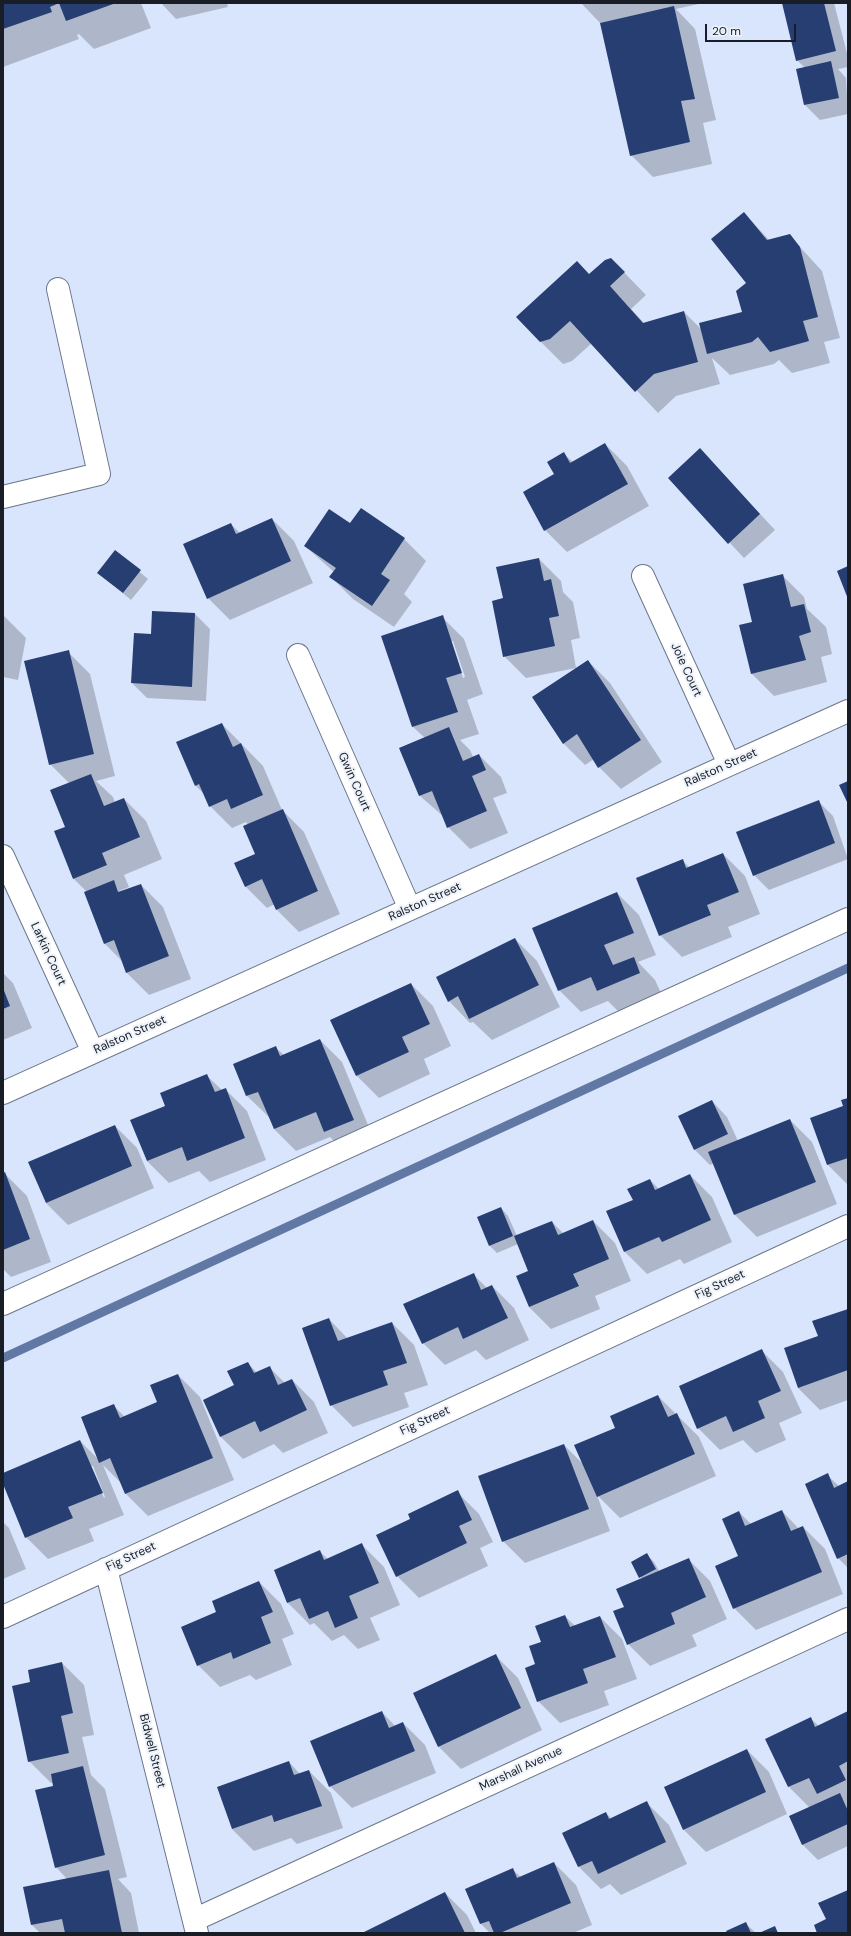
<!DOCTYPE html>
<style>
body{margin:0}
#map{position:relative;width:851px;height:1936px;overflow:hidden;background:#d9e5fc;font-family:"DM Sans",sans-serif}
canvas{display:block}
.frame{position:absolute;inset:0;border:4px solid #191e26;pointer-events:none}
.scale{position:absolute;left:705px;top:24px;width:91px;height:18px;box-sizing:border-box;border:2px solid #191e26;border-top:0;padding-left:5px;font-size:12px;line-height:14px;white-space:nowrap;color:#191e26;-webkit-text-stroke:3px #edf2fb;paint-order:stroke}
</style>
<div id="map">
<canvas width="851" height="1936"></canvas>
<div class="frame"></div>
<div class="scale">20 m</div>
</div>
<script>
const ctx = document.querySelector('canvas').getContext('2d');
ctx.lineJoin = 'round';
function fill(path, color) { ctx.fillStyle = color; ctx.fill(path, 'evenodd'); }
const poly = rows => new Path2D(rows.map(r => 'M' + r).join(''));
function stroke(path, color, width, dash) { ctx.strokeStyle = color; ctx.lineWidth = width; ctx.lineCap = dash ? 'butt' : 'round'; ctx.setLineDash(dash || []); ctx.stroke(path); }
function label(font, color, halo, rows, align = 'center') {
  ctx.font = font + ' "DM Sans",sans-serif'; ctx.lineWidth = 4; ctx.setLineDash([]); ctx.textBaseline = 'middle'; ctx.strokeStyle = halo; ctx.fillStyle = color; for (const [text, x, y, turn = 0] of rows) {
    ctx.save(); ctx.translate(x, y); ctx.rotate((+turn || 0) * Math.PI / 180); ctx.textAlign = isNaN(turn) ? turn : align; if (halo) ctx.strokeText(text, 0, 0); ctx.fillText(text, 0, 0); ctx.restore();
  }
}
fill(poly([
 [3,3,141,3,151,28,94,49,79,34,77,35,79,39,3,67],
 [161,3,227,3,228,7,176,19],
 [581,3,703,3,676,9,695,29,716,120,703,123,712,164,653,177,631,155,601,24],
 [783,3,834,3,848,57,848,67,838,69,846,78,848,114,820,120,805,105,805,68,797,60],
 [744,213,770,241,789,235,822,271,840,338,824,342,830,363,792,373,779,360,774,364,730,375,712,358,720,384,676,396,658,413,592,343,572,361,563,364,541,342,590,275,611,259,646,295,631,309,644,323,684,312,702,330,743,313,747,283],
 [605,444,627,466,649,506,567,552,545,530,555,475,564,454,573,462],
 [700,449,775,530,744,558,669,478],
 [272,519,294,541,313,583,230,620,208,598,231,524,240,533],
 [350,525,404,539,426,561,404,594,412,602,394,627,353,599,331,577,334,572,305,546],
 [115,551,148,579,131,600,99,573],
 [539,559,561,581,563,592,573,602,580,638,571,640,576,668,526,678,504,656,504,599],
 [782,575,804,597,807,609,826,627,832,654,821,657,827,682,774,696,752,674,740,626,753,623],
 [153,612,195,614,210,629,206,701,147,698,132,683,152,635],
 [3,615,26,638,18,680,3,677],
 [442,617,464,639,483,694,467,700,479,734,460,740,470,750,473,757,479,755,501,777,507,793,493,798,508,833,470,849,448,827,444,817,420,796,400,749,425,738,413,727,383,637],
 [450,641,453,641,465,677,463,678],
 [68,652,90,674,115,776,96,781,113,797,115,803,124,799,146,821,162,859,124,875,129,887,119,891,119,893,141,885,163,907,191,979,149,995,127,973,123,962,104,943,87,892,74,879,66,828,70,784,50,764],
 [588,661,610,683,662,762,621,789,599,767,594,759,585,765,563,743],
 [222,724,263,766,282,810,304,832,340,914,299,932,277,910,275,904,267,908,245,886,256,854,248,825,246,822,232,828,210,806,204,794,196,786,178,743],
 [818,801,833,816,848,859,769,890,754,875],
 [723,854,745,876,760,914,728,927,732,937,682,957,660,935,683,861,690,868],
 [617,893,639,915,656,955,638,962,655,980,662,995,620,1013,608,1001,581,1012,559,990],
 [515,939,537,961,560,1007,492,1040,473,1022,470,1023,449,1001],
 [3,973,13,983,32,1028,3,1040],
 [411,984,433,1006,451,1046,424,1059,430,1074,379,1098,357,1076,332,1021],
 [320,1040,342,1062,375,1142,347,1154,330,1137,296,1151,274,1129,270,1118,247,1096,234,1065,276,1048,284,1055],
 [207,1076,222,1090,225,1089,247,1111,266,1160,210,1182,199,1171,169,1183,147,1161,167,1106],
 [848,1099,848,1185,828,1165,811,1119,845,1106],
 [712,1101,727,1117,738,1141,790,1120,812,1142,837,1204,757,1237,735,1215,714,1163,710,1165,695,1150,679,1116],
 [115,1126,137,1148,154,1188,68,1225,46,1203],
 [3,1174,5,1174,27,1196,51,1262,11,1277,3,1269],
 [690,1175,712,1197,732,1242,684,1264,680,1259,647,1274,625,1252,607,1212,634,1200,650,1180,659,1189],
 [501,1208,508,1216,517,1236,552,1222,564,1234,593,1221,615,1243,631,1281,595,1296,600,1309,551,1329,529,1307,529,1272,518,1244,497,1253,490,1246,478,1218],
 [473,1274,487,1288,492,1286,514,1308,529,1340,486,1360,476,1350,445,1365,423,1343],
 [848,1310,848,1400,820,1410,798,1388,819,1337],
 [329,1319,348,1339,392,1323,414,1345,428,1385,404,1393,409,1407,353,1427,331,1405],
 [761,1350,783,1372,802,1413,779,1423,786,1440,756,1453,743,1440,720,1450,698,1428],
 [248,1363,257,1373,269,1367,285,1383,292,1380,314,1402,328,1433,283,1453,274,1444,243,1459,221,1437,204,1400,235,1386],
 [178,1375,200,1397,234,1480,148,1516,126,1494,121,1483,103,1465,124,1515,89,1529,94,1541,48,1559,26,1537,3,1481,3,1474,80,1441,99,1460,113,1405,125,1417,159,1403],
 [90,1466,93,1466,105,1497,104,1498],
 [658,1396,699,1437,716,1476,620,1518,597,1495,610,1531,525,1563,503,1541,564,1445,584,1465,616,1428],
 [827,1475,839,1486,848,1482,848,1568,838,1558],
 [457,1492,479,1514,493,1542,480,1548,488,1566,419,1598,397,1576,412,1519],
 [782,1511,799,1529,803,1527,825,1549,843,1594,756,1630,734,1608,739,1557,739,1512,751,1524],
 [3,1522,9,1528,26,1569,3,1579],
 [362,1545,384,1567,400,1605,370,1618,380,1640,358,1649,344,1635,332,1641,314,1623,310,1625,288,1603,275,1571,320,1552,328,1559],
 [646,1554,654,1562,659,1571,688,1559,710,1581,727,1619,692,1635,697,1646,650,1666,628,1644,625,1607,642,1579,632,1562],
 [259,1582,281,1604,294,1634,282,1639,292,1665,256,1680,250,1675,220,1687,198,1665,218,1613],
 [565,1616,575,1626,600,1617,622,1639,637,1679,604,1691,609,1705,560,1723,538,1701,536,1665,542,1643],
 [496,1656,518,1678,542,1730,461,1769,439,1747,414,1694],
 [62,1663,84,1685,94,1735,82,1737,91,1775,105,1789,127,1877,118,1879,131,1893,139,1933,40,1933,32,1925,24,1888,67,1879,56,1867,54,1783,51,1783,29,1761,31,1683],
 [382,1712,395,1726,403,1723,425,1745,436,1773,352,1808,330,1786],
 [848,1712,848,1846,818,1860,803,1845,791,1816,810,1808,789,1787,766,1739,810,1718,819,1726],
 [747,1750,769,1772,787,1814,706,1852,684,1830],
 [289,1762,300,1774,309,1771,331,1793,343,1828,297,1844,291,1838,254,1851,232,1829],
 [647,1803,669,1825,687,1864,621,1895,610,1884,601,1889,579,1867,563,1834,606,1813,612,1819],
 [554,1863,576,1885,592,1925,573,1933,490,1933,481,1924,467,1889,513,1870,521,1877],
 [445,1893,467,1915,476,1933,364,1933],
 [746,1924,756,1933,728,1933]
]), '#0003');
stroke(poly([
 [3,1358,848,968]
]), '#6278a4', 9);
fill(poly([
 [3,3,116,3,66,21,59,3,50,7,52,12,3,29],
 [782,3,824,3,836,51,796,61],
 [674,6,695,99,681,101,690,142,630,156,600,23],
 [831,61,839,98,804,105,796,69],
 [744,212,767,240,790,234,800,247,818,317,803,321,809,341,770,352,758,337,752,342,707,354,699,323,742,312,736,291,746,283,711,239],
 [611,258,625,272,610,286,643,323,684,311,698,362,654,374,635,392,570,321,550,339,540,342,516,317,577,261,589,274,605,260],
 [605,443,628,484,544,531,523,492,554,474,547,462,564,452,570,463],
 [700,448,760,514,728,544,668,478],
 [361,508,405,538,381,574,390,580,372,606,329,577,336,568,304,546,329,509,350,523],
 [272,518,291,561,207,599,183,544,231,523,236,534],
 [115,550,141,570,123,593,97,573],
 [539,558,544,581,551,579,559,616,549,618,555,646,503,657,492,601,503,598,496,567],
 [848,566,848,599,837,571],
 [783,574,791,607,804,604,811,632,799,636,806,660,751,674,739,625,752,622,743,584],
 [152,611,195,613,192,687,131,683,134,633,151,634],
 [443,615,462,673,446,678,458,712,412,727,381,636],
 [69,650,94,754,49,765,24,661],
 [588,660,641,740,598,768,577,734,563,744,532,697],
 [222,723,233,747,241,743,263,795,231,809,227,799,209,807,199,784,195,786,176,742],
 [449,727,463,761,479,754,486,770,472,776,487,811,447,828,432,791,419,796,399,748],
 [91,774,104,806,124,798,140,837,102,853,107,865,73,879,54,831,65,827,50,790],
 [848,781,848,804,839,785],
 [819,800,835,843,753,876,736,832],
 [283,809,318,891,276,910,262,879,245,887,234,863,255,854,243,826],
 [723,853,739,892,707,905,711,915,659,936,636,878,683,859,686,868],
 [114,880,118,892,141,884,169,956,126,973,114,940,104,944,84,892],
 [617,892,634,933,604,945,613,965,634,957,640,973,597,991,591,977,558,991,532,928],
 [515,938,539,985,469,1019,458,996,448,1002,436,977],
 [411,983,430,1024,402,1037,409,1052,356,1076,330,1020],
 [3,988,10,1006,3,1009],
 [320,1039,354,1120,324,1132,316,1112,274,1129,258,1092,246,1096,233,1064,276,1046,280,1056],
 [207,1074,215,1092,226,1088,245,1138,187,1161,182,1147,147,1161,130,1120,165,1106,160,1093],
 [848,1098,848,1158,827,1165,810,1118,843,1106,841,1100],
 [712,1100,728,1134,694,1150,678,1116],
 [790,1119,816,1182,734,1215,708,1152],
 [115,1125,132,1166,46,1203,28,1162],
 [5,1172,30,1239,3,1250,3,1173],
 [690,1174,711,1220,662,1242,659,1237,624,1252,606,1211,633,1200,627,1189,650,1179,655,1190],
 [501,1207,513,1236,489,1246,477,1217],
 [593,1220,609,1259,573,1274,579,1286,529,1307,516,1276,528,1271,514,1236,552,1221,558,1235],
 [474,1273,481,1290,492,1285,508,1318,463,1339,458,1327,422,1344,403,1304],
 [848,1309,848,1370,798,1388,784,1348,818,1336,812,1321],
 [329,1318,338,1341,392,1322,407,1363,383,1371,388,1385,330,1406,302,1328],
 [762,1349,781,1391,758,1401,765,1418,733,1432,726,1416,697,1429,679,1386],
 [248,1362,254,1373,270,1366,278,1385,292,1379,307,1410,260,1432,255,1421,220,1437,203,1400,234,1385,227,1371],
 [178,1374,213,1458,125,1494,110,1458,99,1463,81,1417,114,1404,120,1418,157,1402,150,1385],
 [658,1395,668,1417,677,1413,695,1454,597,1497,574,1445,615,1428,610,1416],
 [80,1440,103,1493,68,1507,73,1518,25,1538,3,1484,3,1473],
 [564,1444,589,1509,502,1542,478,1476],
 [828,1473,834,1488,848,1481,848,1554,837,1559,805,1484],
 [458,1490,472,1520,459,1526,467,1543,396,1577,376,1535,410,1519,408,1514],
 [782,1510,791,1531,803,1526,822,1572,733,1609,715,1566,738,1556,722,1519,739,1511,745,1526],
 [362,1543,379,1583,349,1596,358,1618,335,1628,328,1611,309,1619,300,1598,287,1603,274,1570,320,1550,324,1560],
 [647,1553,656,1569,639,1578,631,1562],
 [689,1558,706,1597,671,1613,675,1624,627,1645,613,1611,624,1607,616,1589],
 [259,1581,273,1612,261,1617,271,1643,233,1659,231,1652,197,1666,181,1627,216,1612,212,1601],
 [565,1615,570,1627,600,1616,616,1657,583,1669,588,1683,537,1702,525,1668,535,1664,529,1646,541,1642,535,1626],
 [496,1654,521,1708,438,1747,413,1693],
 [62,1662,73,1713,61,1716,69,1753,28,1762,12,1686,30,1682,28,1670],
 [382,1711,389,1728,403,1722,415,1751,329,1787,310,1741],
 [848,1711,848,1761,839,1766,846,1780,817,1794,809,1778,788,1787,765,1739,811,1717,815,1727],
 [747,1749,766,1792,683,1830,664,1787],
 [289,1761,294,1775,309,1770,322,1806,274,1822,272,1815,232,1829,217,1787],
 [83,1766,105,1855,55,1868,35,1790,53,1786,51,1774],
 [840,1793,848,1811,848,1824,802,1845,789,1816],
 [647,1801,666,1842,598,1874,592,1861,578,1867,562,1833,606,1812,609,1819],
 [554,1862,571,1903,500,1933,494,1933,489,1921,480,1924,465,1889,513,1868,517,1878],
 [109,1870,122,1933,65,1933,62,1919,31,1925,23,1887],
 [848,1890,848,1933,817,1933,814,1925,826,1919,818,1903],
 [445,1892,465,1933,362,1933],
 [746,1922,751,1933,727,1933,726,1931],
 [775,1926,778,1933,759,1933]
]), '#263e72');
const minor = poly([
 [3,497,99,474,58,289],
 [643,576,729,764],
 [298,655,410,909],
 [3,856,93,1052],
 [3,1093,848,711],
 [3,1304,848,919],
 [106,1569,197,1933],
 [3,1617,848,1226],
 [194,1920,848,1619]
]);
stroke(minor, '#6b768a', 24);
stroke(minor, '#fff', 22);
label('12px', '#191e26', '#edf2fb', [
 ["Joie Court",686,670,65],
 ["Ralston Street",721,768,-24],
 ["Gwin Court",354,782,66],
 ["Ralston Street",425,902,-24],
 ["Larkin Court",48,954,65],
 ["Ralston Street",130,1035,-24],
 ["Fig Street",720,1285,-25],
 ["Fig Street",425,1421,-25],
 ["Fig Street",131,1557,-25],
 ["Bidwell Street",152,1751,76],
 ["Marshall Avenue",521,1769,-25]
]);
</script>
